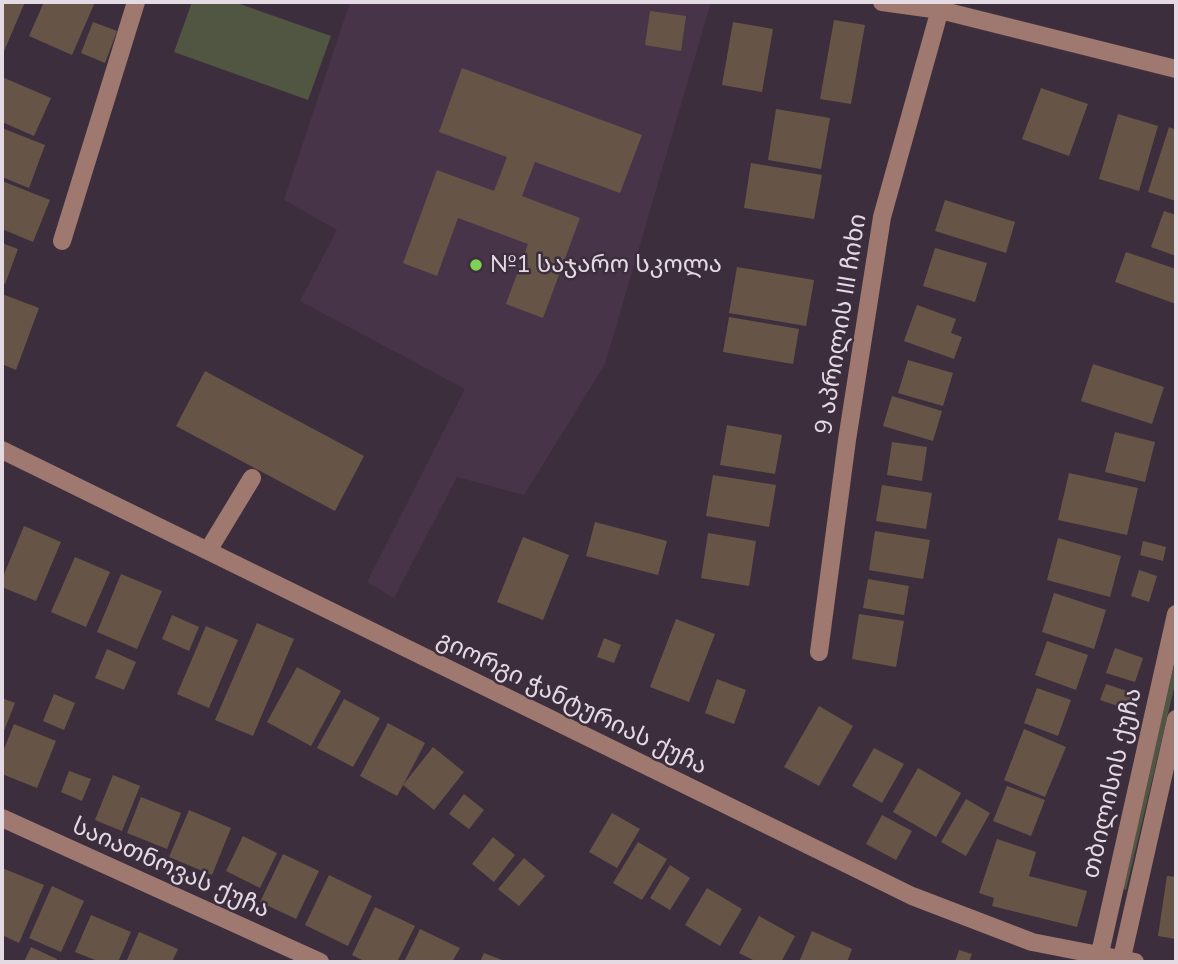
<!DOCTYPE html>
<meta charset="utf-8">
<style>
body{margin:0}
#map{position:relative;width:1178px;height:964px;overflow:hidden;background:#3d2e3d;font-family:Mulish,sans-serif}
canvas{display:block}
.frame{position:absolute;inset:0;border:4px solid #e4dae3;pointer-events:none}
</style>
<div id="map">
<canvas width="1178" height="964"></canvas>
<div class="frame"></div>
</div>
<script>
const ctx = document.querySelector('canvas').getContext('2d');
ctx.lineJoin = 'round';
function fill(path, color) { ctx.fillStyle = color; ctx.fill(path, 'evenodd'); }
const poly = rows => new Path2D(rows.map(r => 'M' + r).join(''));
function stroke(path, color, width, dash) { ctx.strokeStyle = color; ctx.lineWidth = width; ctx.lineCap = dash ? 'butt' : 'round'; ctx.setLineDash(dash || []); ctx.stroke(path); }
function label(font, color, halo, rows, align = 'center') {
  ctx.font = font + ' Mulish,"Noto Sans Georgian",sans-serif'; ctx.lineWidth = 5; ctx.setLineDash([]); ctx.textBaseline = 'middle'; ctx.strokeStyle = halo; ctx.fillStyle = color; for (const [text, x, y, turn = 0] of rows) {
    ctx.save(); ctx.translate(x, y); ctx.rotate((+turn || 0) * Math.PI / 180); ctx.textAlign = isNaN(turn) ? turn : align; if (halo) ctx.strokeText(text, 0, 0); ctx.fillText(text, 0, 0); ctx.restore();
  }
}
fill(poly([
 [350,2,711,2,605,364,524,495,457,477,394,598,367,582,465,389,300,301,337,230,284,200]
]), '#483448');
fill(poly([
 [192,2,234,2,331,36,308,100,174,52],
 [1176,657,1176,680,1126,890,1122,888]
]), '#505641');
fill(poly([
 [2,2,25,2,2,56],
 [44,2,95,2,72,55,29,36],
 [650,11,686,16,681,51,645,45],
 [834,20,865,25,851,104,820,99],
 [93,22,117,31,105,63,81,53],
 [733,22,773,29,762,92,722,85],
 [462,68,642,135,620,193,535,162,522,196,580,218,543,318,506,304,528,244,458,218,437,276,403,263,437,170,494,191,507,157,439,132],
 [2,77,51,98,34,136,2,122],
 [1041,88,1088,104,1069,156,1022,139],
 [776,109,830,118,821,169,768,160],
 [1118,114,1158,126,1139,191,1099,179],
 [1169,127,1176,130,1176,201,1148,192],
 [2,128,45,145,29,188,2,177],
 [751,163,822,175,814,219,744,208],
 [2,181,50,200,33,242,2,229],
 [945,200,1015,222,1006,253,935,231],
 [1164,211,1176,215,1176,256,1151,247],
 [2,243,18,249,5,284,2,283],
 [935,248,987,263,975,302,923,286],
 [1126,252,1176,269,1176,304,1115,282],
 [737,267,814,280,806,326,729,313],
 [2,294,39,308,16,370,2,364],
 [917,305,956,319,951,333,962,337,954,359,904,341],
 [729,317,799,329,793,364,723,352],
 [908,360,953,373,943,406,898,393],
 [1093,364,1164,387,1152,424,1081,401],
 [205,371,364,456,335,511,176,426],
 [892,396,942,411,933,441,883,426],
 [727,425,782,435,775,474,720,465],
 [1115,432,1155,442,1145,482,1105,472],
 [892,442,927,447,922,481,887,475],
 [1069,473,1138,488,1127,535,1058,520],
 [713,475,776,485,769,527,706,516],
 [882,485,932,493,926,529,876,521],
 [595,522,667,541,658,575,586,556],
 [24,526,61,542,36,601,2,587,2,579],
 [875,531,930,540,923,579,869,570],
 [708,533,756,541,749,586,701,578],
 [523,537,569,555,543,620,497,602],
 [1058,538,1121,556,1110,597,1047,580],
 [1143,541,1166,547,1163,561,1140,555],
 [75,557,110,572,86,627,51,612],
 [1139,570,1157,576,1149,602,1131,596],
 [121,574,162,591,137,649,97,632],
 [868,579,909,586,904,615,863,608],
 [1054,593,1106,610,1094,649,1042,632],
 [859,614,904,621,896,667,852,659],
 [172,615,199,627,189,651,162,639],
 [676,619,715,634,689,702,650,687],
 [257,623,294,639,253,736,215,720],
 [206,626,238,640,209,708,177,694],
 [604,638,621,645,614,663,597,657],
 [1047,641,1088,655,1076,690,1035,675],
 [1115,648,1143,658,1135,682,1106,673],
 [107,649,136,662,124,690,95,678],
 [297,667,341,691,311,746,267,722],
 [717,679,746,690,734,724,705,713],
 [1106,684,1133,693,1127,709,1100,700],
 [1037,688,1071,700,1058,736,1024,723],
 [54,694,75,703,64,730,43,721],
 [2,698,15,703,2,736],
 [344,699,380,718,353,767,317,748],
 [819,706,853,726,819,786,784,767],
 [388,723,425,743,403,785,433,747,464,772,434,810,403,785,397,796,360,776],
 [14,724,56,741,37,788,2,774,2,754],
 [1024,729,1066,747,1045,797,1004,780],
 [874,748,904,764,882,803,852,786],
 [918,768,961,793,936,837,893,812],
 [69,771,91,779,82,801,61,792],
 [113,775,140,786,122,831,95,820],
 [1007,786,1045,800,1031,836,993,821],
 [464,794,484,810,469,829,449,814],
 [141,797,181,813,167,849,127,833],
 [966,799,990,813,966,856,941,842],
 [189,810,231,828,212,875,169,857],
 [612,813,640,829,617,868,589,852],
 [882,815,912,831,896,860,866,844],
 [243,836,277,853,260,888,226,871],
 [493,837,515,855,494,882,472,864],
 [997,839,1036,852,1029,876,1087,891,1077,927,992,906,994,898,979,893],
 [638,842,667,859,642,900,613,883],
 [283,854,319,871,296,919,260,902],
 [524,858,545,876,519,906,498,889],
 [670,865,690,878,670,910,650,898],
 [2,868,44,885,19,943,2,935],
 [329,875,372,896,348,946,305,925],
 [1167,876,1176,877,1176,939,1158,936],
 [52,886,84,901,61,952,29,938],
 [707,888,742,909,720,946,685,925],
 [375,907,415,926,397,962,366,962,352,955],
 [91,915,131,932,118,962,100,962,75,952],
 [759,916,795,936,781,962,757,962,739,953],
 [420,929,460,948,452,962,404,962],
 [812,931,852,949,847,962,799,962],
 [139,932,178,949,172,962,126,962],
 [31,947,57,959,56,962,24,962],
 [959,950,972,954,969,962,955,962],
 [484,953,507,962,480,962]
]), '#665546');
stroke(poly([
 [882,2,940,10,1176,69],
 [62,241,136,2],
 [2,450,912,896,1032,942,1135,962],
 [209,549,252,478],
 [819,652,847,440,882,217,942,2],
 [2,818,320,962],
 [1098,962,1176,614],
 [1121,962,1176,719]
]), '#9f786f', 18);
for (const [x, y, r, color] of [
 [476,265,7,"#7dd154"]
]) { const dot = new Path2D(); dot.arc(x, y, r, 0, 2 * Math.PI); ctx.fillStyle = color; ctx.fill(dot); stroke(dot, '#3d2e3d', 2.5); }
label('24px', '#e4dae3', '#3d2e3d', [
 ["№1 საჯარო სკოლა",490,265]
], 'left');
label('24px', '#e4dae3', '#3d2e3d', [
 ["9 აპრილის III ჩიხი",841,324,-81],
 ["გიორგი ჭანტურიას ქუჩა",572,703,26],
 ["თბილისის ქუჩა",1112,783,-77],
 ["საიათნოვას ქუჩა",171,868,24]
]);
</script>
